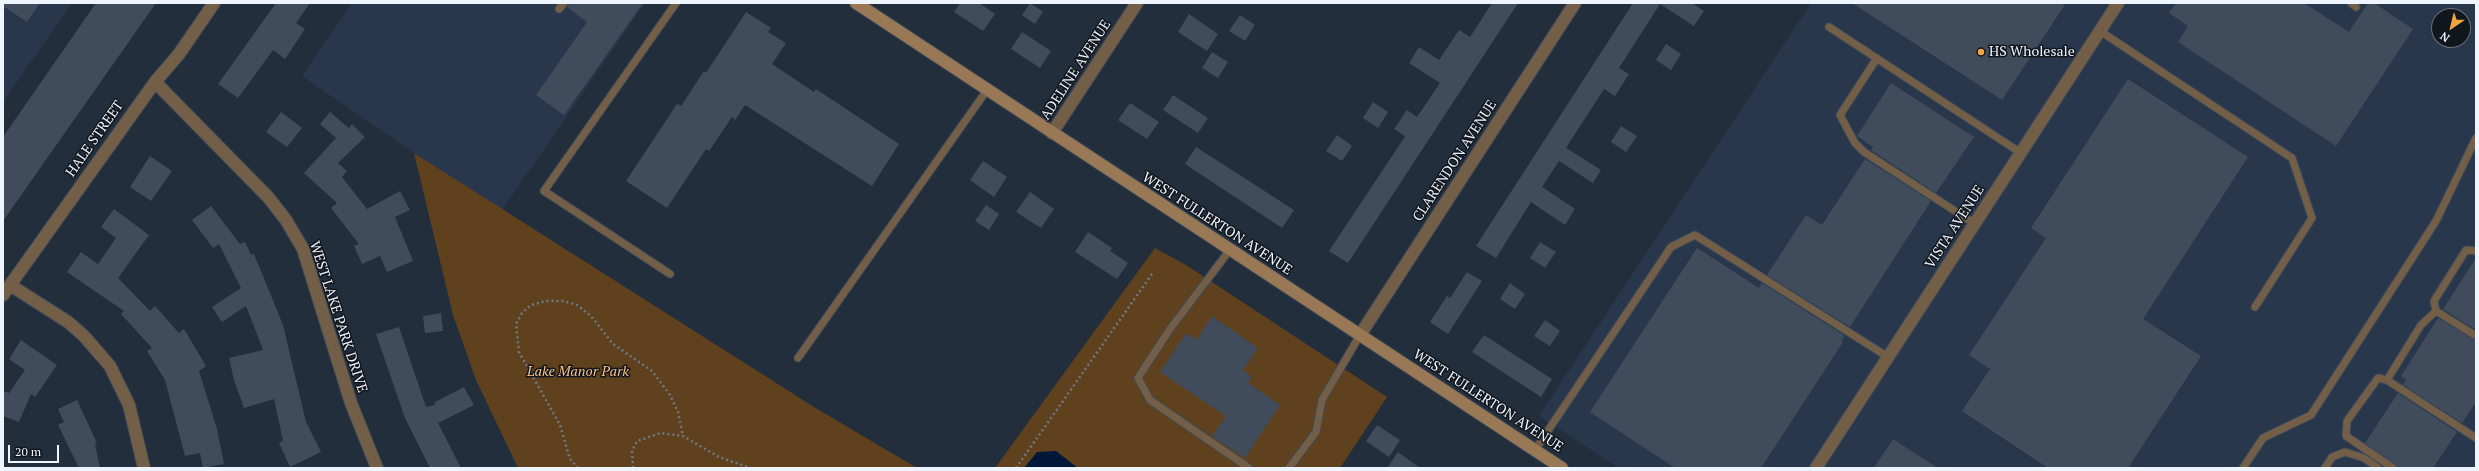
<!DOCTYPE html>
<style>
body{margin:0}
#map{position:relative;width:2479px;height:471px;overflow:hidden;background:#232e3c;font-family:"PT Serif",serif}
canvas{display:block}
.frame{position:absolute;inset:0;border:4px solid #eef5ff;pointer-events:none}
.north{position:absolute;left:2431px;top:8px;width:40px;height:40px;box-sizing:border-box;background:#11161c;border:1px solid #696f77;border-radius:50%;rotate:215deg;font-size:11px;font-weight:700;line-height:16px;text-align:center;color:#eef5ff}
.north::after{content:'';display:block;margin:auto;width:14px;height:18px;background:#f3a442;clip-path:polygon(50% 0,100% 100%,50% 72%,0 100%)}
.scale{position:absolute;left:8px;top:445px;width:51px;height:18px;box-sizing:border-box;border:2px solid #eef5ff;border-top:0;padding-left:5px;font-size:12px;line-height:14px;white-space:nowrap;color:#eef5ff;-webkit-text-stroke:3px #11161c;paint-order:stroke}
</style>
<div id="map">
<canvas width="2479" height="471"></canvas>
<div class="frame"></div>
<div class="north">N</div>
<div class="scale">20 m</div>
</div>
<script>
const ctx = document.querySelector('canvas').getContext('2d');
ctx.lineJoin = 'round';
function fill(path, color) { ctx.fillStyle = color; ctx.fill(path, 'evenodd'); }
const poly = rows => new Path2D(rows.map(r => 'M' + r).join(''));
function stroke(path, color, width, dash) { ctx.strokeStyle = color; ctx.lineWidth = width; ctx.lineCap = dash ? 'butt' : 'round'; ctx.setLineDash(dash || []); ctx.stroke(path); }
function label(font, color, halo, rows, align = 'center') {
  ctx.font = font + ' "PT Serif",serif'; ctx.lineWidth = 3; ctx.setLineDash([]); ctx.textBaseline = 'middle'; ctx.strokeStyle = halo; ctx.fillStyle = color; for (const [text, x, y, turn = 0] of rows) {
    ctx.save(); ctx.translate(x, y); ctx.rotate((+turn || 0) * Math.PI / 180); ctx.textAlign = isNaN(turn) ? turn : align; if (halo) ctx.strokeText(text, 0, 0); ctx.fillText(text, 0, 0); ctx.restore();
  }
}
fill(poly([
 [3,3,72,3,3,102],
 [352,3,645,3,502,210,414,153,302,76],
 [1811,3,2476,3,2476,468,1619,468,1539,416],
 [2439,16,2463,16,2463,40,2439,40]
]), '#28374b');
fill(poly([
 [414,153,814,407,917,468,518,468,476,380,453,315],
 [1155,248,1186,265,1387,397,1340,468,995,468]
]), '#5f411e');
fill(poly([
 [1056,451,1078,468,1024,468,1037,452]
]), '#00173a');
fill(poly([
 [3,3,40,3,27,22,3,6],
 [96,3,156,3,3,221,3,137],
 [276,3,310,3,296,23,305,29,285,59,273,50,238,98,218,84],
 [569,3,643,3,564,115,536,95,587,22,567,7],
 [960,3,979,3,995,14,983,31,954,12],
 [1030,3,1043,12,1035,24,1022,15],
 [1492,3,1518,3,1348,263,1329,251,1402,141,1405,136,1394,129,1407,110,1417,117,1440,83,1409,63,1419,47,1439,60,1459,30,1470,37],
 [1633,3,1692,3,1704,11,1694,26,1660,4,1619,68,1629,74,1615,96,1604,89,1566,148,1601,170,1593,183,1559,161,1542,187,1575,209,1565,225,1531,202,1496,258,1476,246],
 [1852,3,2066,3,2002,100],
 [2176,3,2304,3,2349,32,2368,3,2374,3,2413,29,2336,146,2178,42,2188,26,2169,13],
 [746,12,771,28,768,32,786,43,772,64,814,92,816,89,899,144,872,186,745,105,735,120,732,117,709,151,706,149,667,208,626,181,677,104,681,106,704,71,706,73],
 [1189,14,1218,34,1207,51,1178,32],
 [1240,15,1255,25,1245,41,1229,31],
 [1022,32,1051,51,1040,68,1011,49],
 [1666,44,1681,54,1671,70,1656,60],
 [1212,52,1228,62,1218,78,1202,68],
 [2128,79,2248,157,2143,319,2201,356,2128,468,2048,468,1962,411,1990,369,1969,355,2046,238,2031,228],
 [1891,83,1974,137,1936,193,1871,150,1873,147,1857,136],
 [1173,95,1208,118,1198,133,1163,110],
 [1373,102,1388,112,1378,128,1363,118],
 [1130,103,1159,122,1147,139,1118,120],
 [281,112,302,128,287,147,266,132],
 [330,112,349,128,352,124,365,137,338,163,347,171,342,177,367,209,400,191,410,210,395,217,413,261,387,272,380,256,362,264,354,246,359,244,331,208,337,203,304,173,336,138,320,124],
 [1621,126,1637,136,1626,152,1611,142],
 [1337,135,1352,146,1342,161,1326,151],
 [1196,147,1294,210,1282,228,1185,164],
 [150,156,172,171,151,201,130,187],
 [1865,159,1931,201,1850,327,1767,275,1806,215,1822,225],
 [983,161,1007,177,994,197,970,180],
 [1030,192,1054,209,1041,228,1016,212],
 [986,205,999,214,989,230,975,221],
 [211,206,240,244,245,242,251,255,254,254,283,325,306,422,321,452,290,467,279,443,283,441,274,399,244,408,234,380,229,358,263,350,246,306,222,322,212,307,241,288,219,244,213,248,192,220],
 [114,209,149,235,118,278,150,311,155,306,179,333,184,329,206,366,199,371,217,429,224,464,203,468,200,453,185,456,165,380,147,351,152,348,121,314,124,311,67,272,81,252,98,264,116,238,101,227],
 [1088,232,1112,248,1110,251,1128,263,1117,279,1075,252],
 [1540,242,1556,252,1545,268,1530,258],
 [1697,248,1759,288,1762,283,1845,336,1841,341,1843,342,1761,468,1675,468,1590,412],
 [2476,258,2476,330,2443,309],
 [1467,272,1482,281,1448,334,1430,322,1447,296,1450,298],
 [1510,283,1525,294,1515,309,1500,299],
 [441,313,443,331,425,333,423,316],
 [1212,316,1258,348,1243,370,1252,377,1248,383,1280,405,1245,458,1212,436,1226,416,1160,372,1186,333,1196,340],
 [2438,318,2476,341,2476,402,2462,423,2403,385,2406,380,2401,376],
 [1545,320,1560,331,1550,346,1534,336],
 [399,327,426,407,435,405,435,402,464,387,474,405,438,423,461,468,430,468,405,418,376,334],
 [1484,335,1552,379,1541,397,1472,352],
 [21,340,57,365,35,397,31,394,19,422,3,416,3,391,9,393,25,370,9,359],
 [2398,393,2457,432,2433,468,2399,468,2365,443],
 [77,400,97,443,95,444,100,468,79,468,58,425,64,422,58,409],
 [1377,425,1400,440,1389,457,1366,441],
 [1893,439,1938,468,1874,468],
 [1398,452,1420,468,1387,468]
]), '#404c5b');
const lane = poly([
 [2351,3,2356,7],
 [559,9,564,3],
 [1829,27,2021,153],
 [2100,31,2292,158,2312,218,2255,307],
 [1877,58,1840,115,1855,143,1864,152,1975,224],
 [1229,251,1170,329,1138,378,1150,400,1249,468],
 [2476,251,2466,250,2434,301,2436,311,2476,336],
 [670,274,544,191,676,3],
 [798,358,987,90],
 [2387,380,2421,325,2436,311],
 [1535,450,1671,247,1695,235,1888,357],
 [1289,468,1316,432,1322,400,1360,335],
 [2243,468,2263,438,2311,415,2436,221,2476,138],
 [2325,468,2332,457,2345,452,2364,458,2378,468],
 [2393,468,2346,436,2347,421,2378,378,2387,380,2476,438]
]);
const street = poly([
 [155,82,268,197,286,220,303,249,351,403,377,468],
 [1052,133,1137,3],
 [10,285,68,322,84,336,110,366,129,405,144,468],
 [3,295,155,82,179,54,214,3],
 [1360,335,1575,3],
 [1816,468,2118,3]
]);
const secondary = poly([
 [856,3,1562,468]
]);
stroke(lane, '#3f4a57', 9);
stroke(street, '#3f4a57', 14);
stroke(secondary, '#3f4a57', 14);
stroke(poly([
 [578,468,570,459,560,425,519,352,516,324,522,313,531,305,546,301,563,301,577,305,591,316,613,344,652,371,670,395,678,412,683,436],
 [633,468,632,451,637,441,661,433,683,436,719,457,750,468],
 [1016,468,1152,274]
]), '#6f7985', 2.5, [2, 3]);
stroke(lane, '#735e48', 7);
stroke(street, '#735e48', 12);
stroke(secondary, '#997855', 12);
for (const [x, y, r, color] of [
 [1981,52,4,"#f3a442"]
]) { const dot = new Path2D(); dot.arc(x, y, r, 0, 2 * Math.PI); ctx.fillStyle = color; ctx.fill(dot); stroke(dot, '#11161c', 1.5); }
label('14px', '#eef5ff', '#11161c', [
 ["HS Wholesale",1989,52]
], 'left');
label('14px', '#eef5ff', '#11161c', [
 ["ADELINE AVENUE",1076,70,-57],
 ["HALE STREET",95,139,-55],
 ["CLARENDON AVENUE",1455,161,-57],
 ["WEST FULLERTON AVENUE",1217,224,33],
 ["VISTA AVENUE",1955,227,-57],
 ["WEST LAKE PARK DRIVE",338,317,72],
 ["WEST FULLERTON AVENUE",1488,401,33]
]);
label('italic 14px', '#f9c184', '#11161c', [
 ["Lake Manor Park",578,372]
]);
</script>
